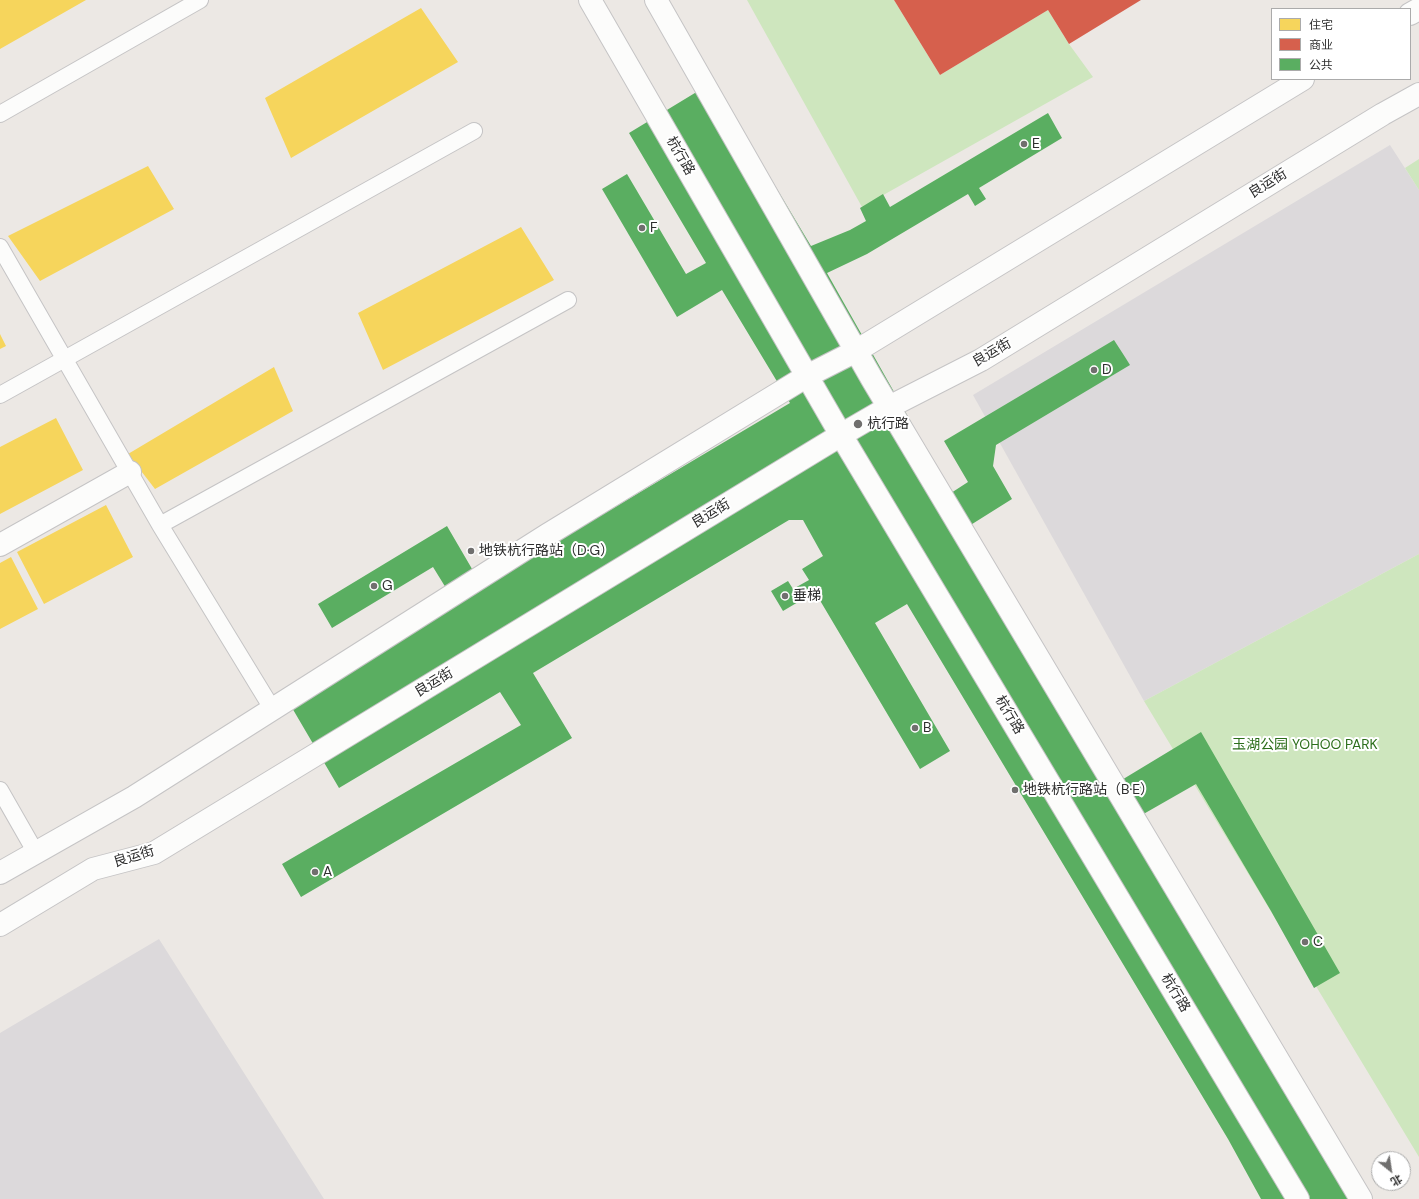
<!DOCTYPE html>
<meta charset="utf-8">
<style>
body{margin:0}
#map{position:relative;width:1419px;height:1199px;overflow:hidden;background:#ece8e4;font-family:"DM Sans","Noto Sans SC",sans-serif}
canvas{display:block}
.legend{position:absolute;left:1271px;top:8px;width:140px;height:72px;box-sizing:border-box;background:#fff;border:1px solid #ababab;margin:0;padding:5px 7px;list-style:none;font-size:12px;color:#2e2e2e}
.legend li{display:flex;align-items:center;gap:8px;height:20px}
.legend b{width:20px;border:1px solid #ababab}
.north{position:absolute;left:1371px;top:1151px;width:40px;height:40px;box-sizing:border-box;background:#fff;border:1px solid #ababab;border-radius:50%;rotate:150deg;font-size:11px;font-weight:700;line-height:16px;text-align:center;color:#2e2e2e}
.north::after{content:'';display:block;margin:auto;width:14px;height:18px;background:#706f6e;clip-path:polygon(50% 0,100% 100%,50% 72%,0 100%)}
</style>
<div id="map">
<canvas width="1419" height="1199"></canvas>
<ul class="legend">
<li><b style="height:11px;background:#f6d55c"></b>住宅</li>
<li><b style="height:11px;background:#d6604d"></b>商业</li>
<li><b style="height:11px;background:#5aae61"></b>公共</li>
</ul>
<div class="north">北</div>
</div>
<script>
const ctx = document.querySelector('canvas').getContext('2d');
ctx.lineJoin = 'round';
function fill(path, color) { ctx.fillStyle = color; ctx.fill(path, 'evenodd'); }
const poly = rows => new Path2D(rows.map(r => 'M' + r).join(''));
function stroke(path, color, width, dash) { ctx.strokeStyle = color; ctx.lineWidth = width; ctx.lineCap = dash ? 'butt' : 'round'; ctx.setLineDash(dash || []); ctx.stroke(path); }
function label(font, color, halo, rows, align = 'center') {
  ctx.font = font + ' "DM Sans","Noto Sans SC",sans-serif'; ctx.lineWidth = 4; ctx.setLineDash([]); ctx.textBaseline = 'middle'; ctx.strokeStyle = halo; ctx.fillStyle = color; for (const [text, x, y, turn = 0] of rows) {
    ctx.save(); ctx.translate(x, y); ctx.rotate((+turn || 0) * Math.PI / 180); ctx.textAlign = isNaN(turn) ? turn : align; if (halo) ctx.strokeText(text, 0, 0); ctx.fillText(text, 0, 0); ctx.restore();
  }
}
fill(poly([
 [1390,145,1419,190,1419,554,1144,701,973,395],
 [159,939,324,1199,0,1199,0,1033]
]), '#dcd9db');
fill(poly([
 [747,0,894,0,940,75,1048,10,1069,44,1093,77,862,207],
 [1419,159,1419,190,1405,168],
 [1419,554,1419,1157,1144,701]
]), '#cee6be');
fill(poly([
 [0,0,86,0,0,49],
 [421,8,458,62,291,158,265,98],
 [148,166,174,209,40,281,8,236],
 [521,227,554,280,383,370,358,313],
 [0,334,6,346,0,349],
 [274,367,293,411,155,489,128,454],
 [56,418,83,470,0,514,0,447],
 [106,505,133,557,44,604,17,552],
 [11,557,38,609,0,629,0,563]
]), '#f6d55c');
fill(poly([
 [894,0,1141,0,1069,44,1048,10,940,75]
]), '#d6604d');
fill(poly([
 [713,82,811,246,850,230,866,221,860,208,883,194,890,207,1048,113,1062,138,979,188,986,199,975,206,968,194,867,254,827,273,951,493,968,482,944,441,1114,340,1125,357,1130,365,996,445,993,466,1012,499,969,526,1120,781,1201,732,1340,973,1314,988,1271,911,1196,784,1140,816,1369,1199,1261,1199,1228,1139,907,604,875,623,950,751,920,769,815,592,783,611,771,591,788,581,793,589,809,580,802,569,823,556,803,520,789,520,533,673,572,738,301,897,282,864,521,725,500,692,339,788,288,701,454,601,433,567,332,628,318,604,447,526,482,586,790,403,722,290,677,317,602,189,627,174,686,274,706,263,629,133]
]), '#5aae61');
const lane = poly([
 [0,114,200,0],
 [0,247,160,525,273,710],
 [0,395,474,131],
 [160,525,568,300],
 [0,790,36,853]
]);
const street = poly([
 [0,545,130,472]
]);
const secondary = poly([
 [590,0,841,435,1298,1199],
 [656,0,872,379,1361,1199],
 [1410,14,1419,9],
 [0,873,134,797,547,535,807,376,856,351,1303,79],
 [0,925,93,869,154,853,841,435,889,407,981,360,1383,114,1419,94]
]);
stroke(lane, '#c5c4c5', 18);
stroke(street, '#c5c4c5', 24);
stroke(secondary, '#c5c4c5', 24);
stroke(lane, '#fcfcfb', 16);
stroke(street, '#fcfcfb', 22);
stroke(secondary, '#fcfcfb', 22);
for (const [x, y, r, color] of [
 [1024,144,4,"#706f6e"],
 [642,228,4,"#706f6e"],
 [1094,370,4,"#706f6e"],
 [858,424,5,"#706f6e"],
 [471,551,4,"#706f6e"],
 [374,586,4,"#706f6e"],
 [785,596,4,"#706f6e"],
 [915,728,4,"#706f6e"],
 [1015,790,4,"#706f6e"],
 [315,872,4,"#706f6e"],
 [1305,942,4,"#706f6e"]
]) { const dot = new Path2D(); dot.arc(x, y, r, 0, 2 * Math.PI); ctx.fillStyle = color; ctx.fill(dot); stroke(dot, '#fff', 1.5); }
label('14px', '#2e2e2e', '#fff', [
 ["E",1032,144],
 ["F",650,228],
 ["D",1102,370],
 ["杭行路",867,424],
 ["地铁杭行路站（D·G）",479,551],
 ["G",382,586],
 ["垂梯",793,596],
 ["B",923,728],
 ["地铁杭行路站（B·E）",1023,790],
 ["A",323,872],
 ["C",1313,942]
], 'left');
label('14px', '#2e2e2e', '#fff', [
 ["杭行路",680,156,60],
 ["良运街",1268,184,-32],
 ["良运街",992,353,-30],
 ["良运街",711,514,-31],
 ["良运街",434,683,-31],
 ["杭行路",1009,715,59],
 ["良运街",134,857,-17],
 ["杭行路",1175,993,59]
]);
label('14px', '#2c6e1b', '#fff', [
 ["玉湖公园 YOHOO PARK",1305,745]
]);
</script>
